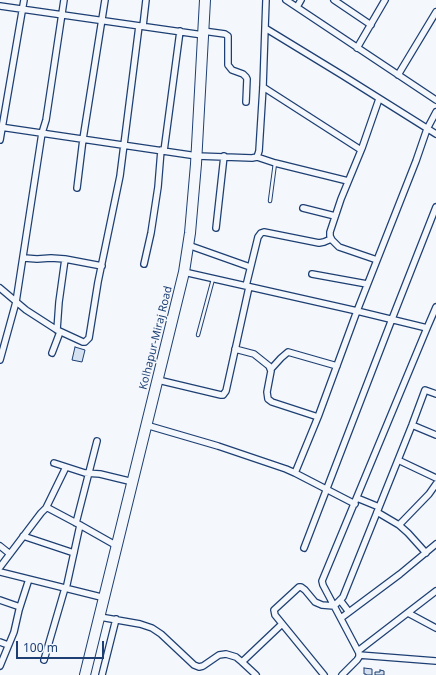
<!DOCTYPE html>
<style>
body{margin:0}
#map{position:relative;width:436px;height:675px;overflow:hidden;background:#f4f7fb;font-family:"Noto Sans",sans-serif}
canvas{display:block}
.scale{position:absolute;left:16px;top:641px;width:88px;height:18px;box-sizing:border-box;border:2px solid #1d3f73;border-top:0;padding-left:5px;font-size:12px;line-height:14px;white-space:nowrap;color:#1d3f73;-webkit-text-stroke:3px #f4f7fb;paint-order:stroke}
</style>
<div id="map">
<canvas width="436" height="675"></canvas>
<div class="scale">100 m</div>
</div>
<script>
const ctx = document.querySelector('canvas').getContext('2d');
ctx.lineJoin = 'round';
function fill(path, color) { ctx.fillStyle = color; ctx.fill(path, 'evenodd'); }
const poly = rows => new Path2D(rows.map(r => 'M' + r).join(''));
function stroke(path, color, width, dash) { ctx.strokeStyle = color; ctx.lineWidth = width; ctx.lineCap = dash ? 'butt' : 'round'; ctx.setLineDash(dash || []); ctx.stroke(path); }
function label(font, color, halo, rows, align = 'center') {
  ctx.font = font + ' "Noto Sans",sans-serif'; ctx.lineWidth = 3; ctx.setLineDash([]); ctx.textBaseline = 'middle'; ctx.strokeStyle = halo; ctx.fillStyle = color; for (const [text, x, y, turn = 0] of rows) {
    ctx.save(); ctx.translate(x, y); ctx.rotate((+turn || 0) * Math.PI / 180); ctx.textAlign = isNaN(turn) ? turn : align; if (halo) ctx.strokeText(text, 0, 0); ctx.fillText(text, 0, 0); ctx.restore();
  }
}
const building = poly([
 [75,347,85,350,82,362,72,360,75,347],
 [364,668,372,669,372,675,366,675,366,674,364,674,364,668],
 [380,670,384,671,384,675,375,675,375,672,380,672,380,670]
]);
fill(building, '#d5e0f0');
stroke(building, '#1d3f73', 1);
const lane = poly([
 [270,201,275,163],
 [198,335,213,279]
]);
const street = poly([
 [266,0,265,28,342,75,436,134],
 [286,0,436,100],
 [334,0,371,25],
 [0,6,203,35],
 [297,7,301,0],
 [143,26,146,0],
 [203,31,225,34,228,36,228,65,232,70,243,74,246,77,247,79,246,102],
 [357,48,385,0],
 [398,75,436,12],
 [263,87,361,150],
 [0,127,197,156,252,158,257,157,259,151,263,87,265,28],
 [0,140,24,0],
 [164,151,180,31],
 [257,157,275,163,348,181],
 [77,188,83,139,105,0],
 [303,208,335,216],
 [216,228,224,156],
 [188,245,250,267],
 [24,258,37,259,51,258,65,259,102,266],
 [377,260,339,247,332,240,330,236,330,232,341,199,362,148,379,99],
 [144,264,151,233,158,187,161,150],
 [184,272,357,311,427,328,436,307],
 [312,274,367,284],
 [246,286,258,237,261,233,264,232,319,243,324,242,331,239],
 [0,288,26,310,57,330,83,342,85,342,89,338,98,282,120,176,139,26],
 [57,330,59,302,65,259],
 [235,349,254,354,269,366,271,371,267,392,268,399,272,402,318,417],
 [52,353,60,332],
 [0,360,16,302,42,133,46,120,64,0],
 [271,369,281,358,288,352,337,366],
 [158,380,221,395,223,395,226,391,249,287],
 [146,425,218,446,286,469,295,473,355,504],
 [412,425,436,435],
 [398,460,436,478],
 [54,463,85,473,100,474,133,482],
 [295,473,318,417,357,311,416,161,427,129,436,112],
 [357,498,379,507],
 [46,508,66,467],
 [377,512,399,525,408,533,426,553],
 [76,523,97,441],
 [399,525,429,494,436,484],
 [23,536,74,553],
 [0,546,10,554],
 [304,548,392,319,436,207],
 [0,567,41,513,46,508,48,508,80,525,117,546],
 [0,572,105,598],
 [66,589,80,525],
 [0,600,20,607],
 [340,600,349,612],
 [408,613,436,628],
 [100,617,140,624,152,628,161,634,194,665,199,667,203,666,219,655,226,654,236,657,242,662,256,675],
 [341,618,400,574,436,544],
 [0,642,8,645],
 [358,651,436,591],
 [359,655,436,661],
 [44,660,65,588],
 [242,662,282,624],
 [0,666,14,632,19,610,29,579],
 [102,675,116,619],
 [324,675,275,615,274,610,299,587,301,587,305,590,315,602,322,605,334,606,343,597,412,425,425,390,436,394],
 [342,675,357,660,359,657,359,653,323,585,322,581,427,328]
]);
const highway = poly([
 [85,675,184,272,190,233,196,164,205,0]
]);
stroke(lane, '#1d3f73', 4.5);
stroke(street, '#1d3f73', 8);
stroke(highway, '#1d3f73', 12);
stroke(lane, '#f4f7fb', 2.5);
stroke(street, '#f4f7fb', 5.5);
stroke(highway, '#f4f7fb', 10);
label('11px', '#1d3f73', '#f4f7fb', [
 ["Kolhapur-Miraj Road",156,338,-76]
]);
</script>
